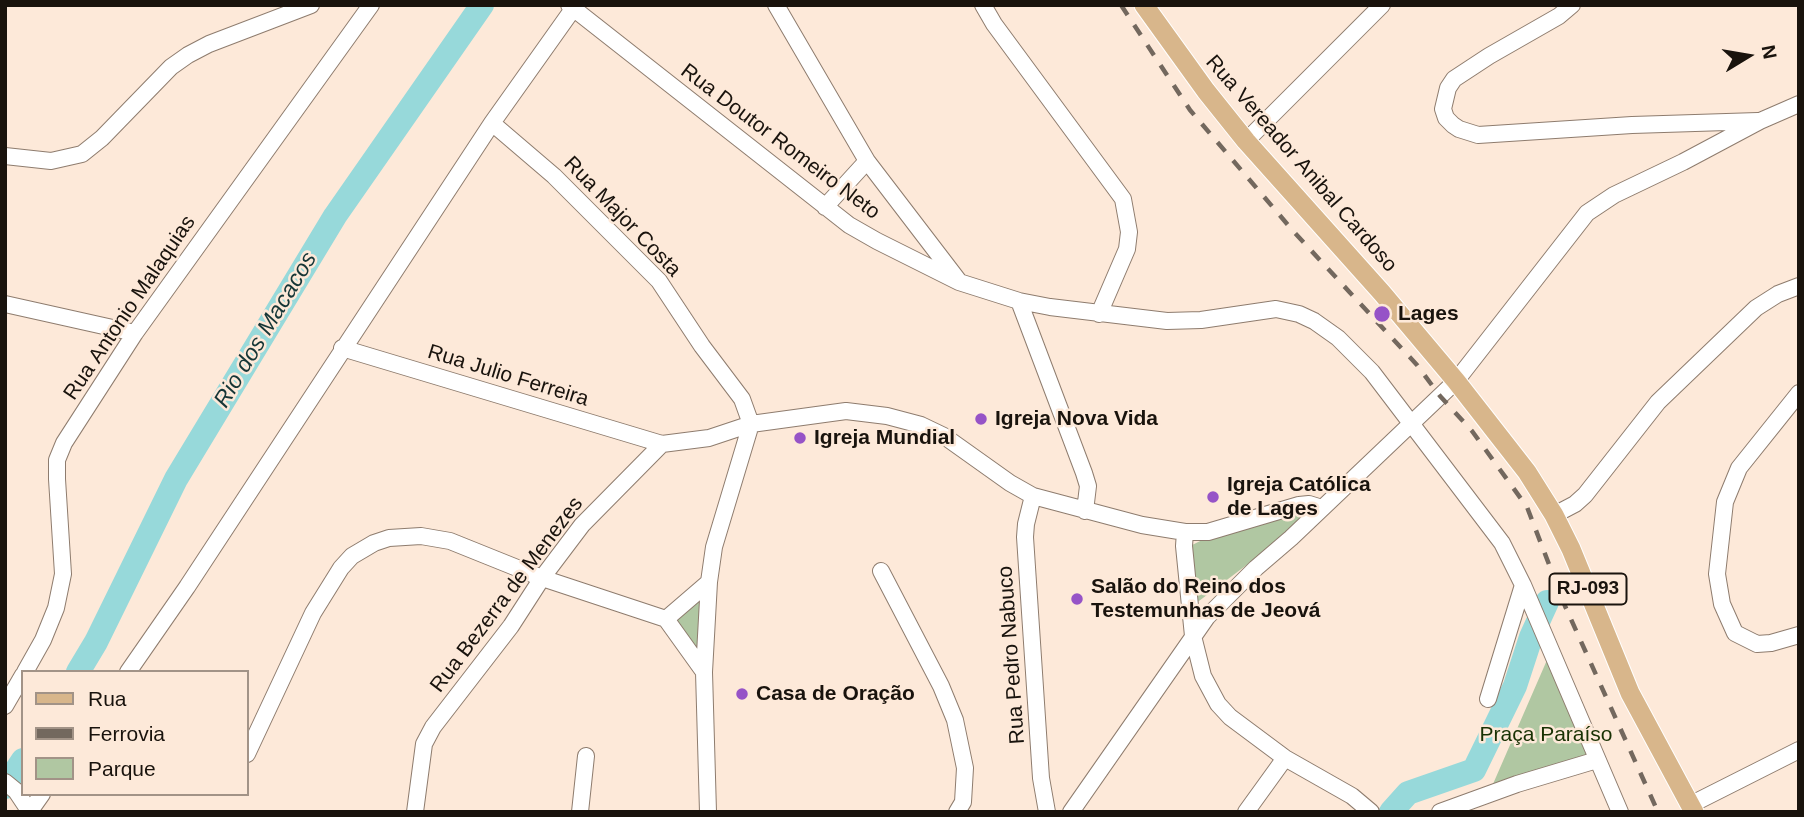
<!DOCTYPE html>
<meta charset="utf-8">
<style>
body{margin:0}
#map{position:relative;width:1804px;height:817px;overflow:hidden;background:#fde9d9;font-family:Helvetica,sans-serif}
canvas{display:block}
.frame{position:absolute;inset:0;border:7px solid #19130d;pointer-events:none}
.legend{position:absolute;left:21px;top:670px;width:228px;height:126px;box-sizing:border-box;background:#fde9d9;border:2px solid #a29387;margin:0;padding:9px 12px;list-style:none;font-size:21px;color:#19130d}
.legend li{display:flex;align-items:center;gap:14px;height:35px}
.legend b{width:35px;border:2px solid #a29387}
.north{position:absolute;left:1713px;top:21px;width:70px;height:70px;-webkit-text-stroke:5px #fde9d9;paint-order:stroke;rotate:79deg;font-size:19px;font-weight:700;line-height:28px;text-align:center;color:#19130d}
.north::after{content:'';display:block;margin:auto;width:24px;height:32px;background:#19130d;clip-path:polygon(50% 0,100% 100%,50% 72%,0 100%)}
</style>
<div id="map">
<canvas width="1804" height="817"></canvas>
<div class="frame"></div>
<ul class="legend">
<li><b style="height:9px;background:#d8b68b"></b>Rua</li>
<li><b style="height:9px;background:#73685e"></b>Ferrovia</li>
<li><b style="height:19px;background:#b0c7a2"></b>Parque</li>
</ul>
<div class="north">N</div>
</div>
<script>
const ctx = document.querySelector('canvas').getContext('2d');
ctx.lineJoin = 'round';
function fill(path, color) { ctx.fillStyle = color; ctx.fill(path, 'evenodd'); }
const poly = rows => new Path2D(rows.map(r => 'M' + r).join(''));
function stroke(path, color, width, dash) { ctx.strokeStyle = color; ctx.lineWidth = width; ctx.lineCap = dash ? 'butt' : 'round'; ctx.setLineDash(dash || []); ctx.stroke(path); }
function label(font, color, halo, rows, align = 'center') {
  ctx.font = font + ' Helvetica,sans-serif'; ctx.lineWidth = 5; ctx.setLineDash([]); ctx.textBaseline = 'middle'; ctx.strokeStyle = halo; ctx.fillStyle = color; for (const [text, x, y, turn = 0] of rows) {
    ctx.save(); ctx.translate(x, y); ctx.rotate((+turn || 0) * Math.PI / 180); ctx.textAlign = isNaN(turn) ? turn : align; if (halo) ctx.strokeText(text, 0, 0); ctx.fillText(text, 0, 0); ctx.restore();
  }
}
fill(poly([
 [1322,508,1195,604,1186,548,1255,514],
 [701,591,703,665,671,622],
 [1547,660,1588,754,1493,784]
]), '#b0c7a2');
stroke(poly([
 [78,672,96,642,176,479,335,216,482,5],
 [5,787,23,760],
 [1391,812,1408,793,1474,770,1515,686,1531,637,1547,602]
]), '#97d9da', 24);
const minor = poly([
 [569,5,849,225,877,241,959,282,1019,301,1050,307,1167,321,1201,320,1276,309,1299,314,1314,321,1338,338,1372,372,1502,543,1523,585,1620,812],
 [776,5,867,161,958,280],
 [983,5,994,24,1123,199,1129,232,1127,249,1099,314],
 [1572,5,1559,16,1489,56,1454,79,1448,88,1443,109,1446,118,1453,125,1459,129,1478,135,1632,125,1758,121],
 [492,123,554,176,659,281,702,346,742,399,751,424,714,547,709,582,704,672,708,812],
 [1246,141,1382,5],
 [5,156,51,161,82,154,102,138,171,67,188,55,209,44,311,5],
 [825,207,867,161],
 [1019,301,1084,473,1088,486,1085,511],
 [5,304,135,333],
 [342,348,662,444],
 [1799,393,1739,468,1725,502,1717,574,1722,604,1735,633,1757,644,1771,643,1799,635],
 [1033,496,1026,524,1025,537,1041,778,1047,812],
 [1554,515,1575,504,1585,495,1658,402,1756,308,1778,294,1799,286],
 [1185,532,1184,546,1193,636,1203,676,1218,704,1230,717,1285,758,1352,796,1371,812],
 [881,571,941,686,955,720,965,768,963,802,957,812],
 [666,619,709,582],
 [25,672,43,640,56,608,63,574,57,479,57,460,64,443,135,333,371,5],
 [128,672,187,587,492,123,573,9],
 [1488,699,1523,585],
 [5,706,23,675],
 [247,754,313,613,341,568,352,556,374,543,389,538,421,536,450,541,542,578,666,619,704,672],
 [5,782,16,791,30,812],
 [1690,805,1799,750],
 [30,811,42,794],
 [415,812,424,744,433,727,511,626,542,578,582,525,662,444,709,438,751,424,846,411,887,416,921,425,944,436,1010,483,1033,496,1142,525,1185,532,1208,532,1299,505,1309,504,1322,508],
 [580,812,586,756],
 [1071,812,1207,617,1256,568,1291,538,1456,381,1587,213,1614,195,1683,162,1760,121,1799,104],
 [1246,812,1285,758],
 [1440,812,1517,784,1597,760]
]);
const major = poly([
 [1144,5,1206,91,1246,141,1382,293,1456,381,1527,472,1554,515,1571,549,1630,693,1694,812]
]);
stroke(minor, '#8e7c6e', 18);
stroke(major, '#fff', 21);
stroke(minor, '#fff', 16);
stroke(major, '#d8b68b', 19);
stroke(poly([
 [1121,5,1190,110,1294,232,1417,365,1440,396,1472,431,1527,507,1565,606,1658,812]
]), '#73685e', 4.5, [12, 12]);
for (const [x, y, r, color] of [
 [1382,314,9,"#9653c7"],
 [981,419,7,"#9653c7"],
 [800,438,7,"#9653c7"],
 [1213,497,7,"#9653c7"],
 [1077,599,7,"#9653c7"],
 [742,694,7,"#9653c7"]
]) { const dot = new Path2D(); dot.arc(x, y, r, 0, 2 * Math.PI); ctx.fillStyle = color; ctx.fill(dot); stroke(dot, '#fde9d9', 2.5); }
for (const [x, y, w] of [
 [1588,589,77]
]) { const box = new Path2D(); box.roundRect(x - w / 2, y - 15.5, w, 31, 5); ctx.fillStyle = '#fde9d9'; ctx.fill(box); stroke(box, '#19130d', 2); }
label('bold 19px', '#19130d', null, [
 ["RJ-093",1588,589]
]);
label('21px', '#19130d', '#fde9d9', [
 ["Rua Doutor Romeiro Neto",780,142,37],
 ["Rua Vereador Anibal Cardoso",1301,164,49],
 ["Rua Major Costa",622,217,46],
 ["Rua Antonio Malaquias",130,308,-56],
 ["Rua Julio Ferreira",508,376,17],
 ["Rua Bezerra de Menezes",507,595,-53],
 ["Rua Pedro Nabuco",1012,655,-94]
]);
label('bold 21px', '#19130d', '#fde9d9', [
 ["Lages",1398,314],
 ["Igreja Nova Vida",995,419],
 ["Igreja Mundial",814,438],
 ["Igreja Católica",1227,485],
 ["de Lages",1227,509],
 ["Salão do Reino dos",1091,587],
 ["Testemunhas de Jeová",1091,611],
 ["Casa de Oração",756,694]
], 'left');
label('21px', '#183103', '#fde9d9', [
 ["Praça Paraíso",1546,735]
]);
label('italic 23px', '#153637', '#fde9d9', [
 ["Rio dos Macacos",266,330,-59]
]);
</script>
